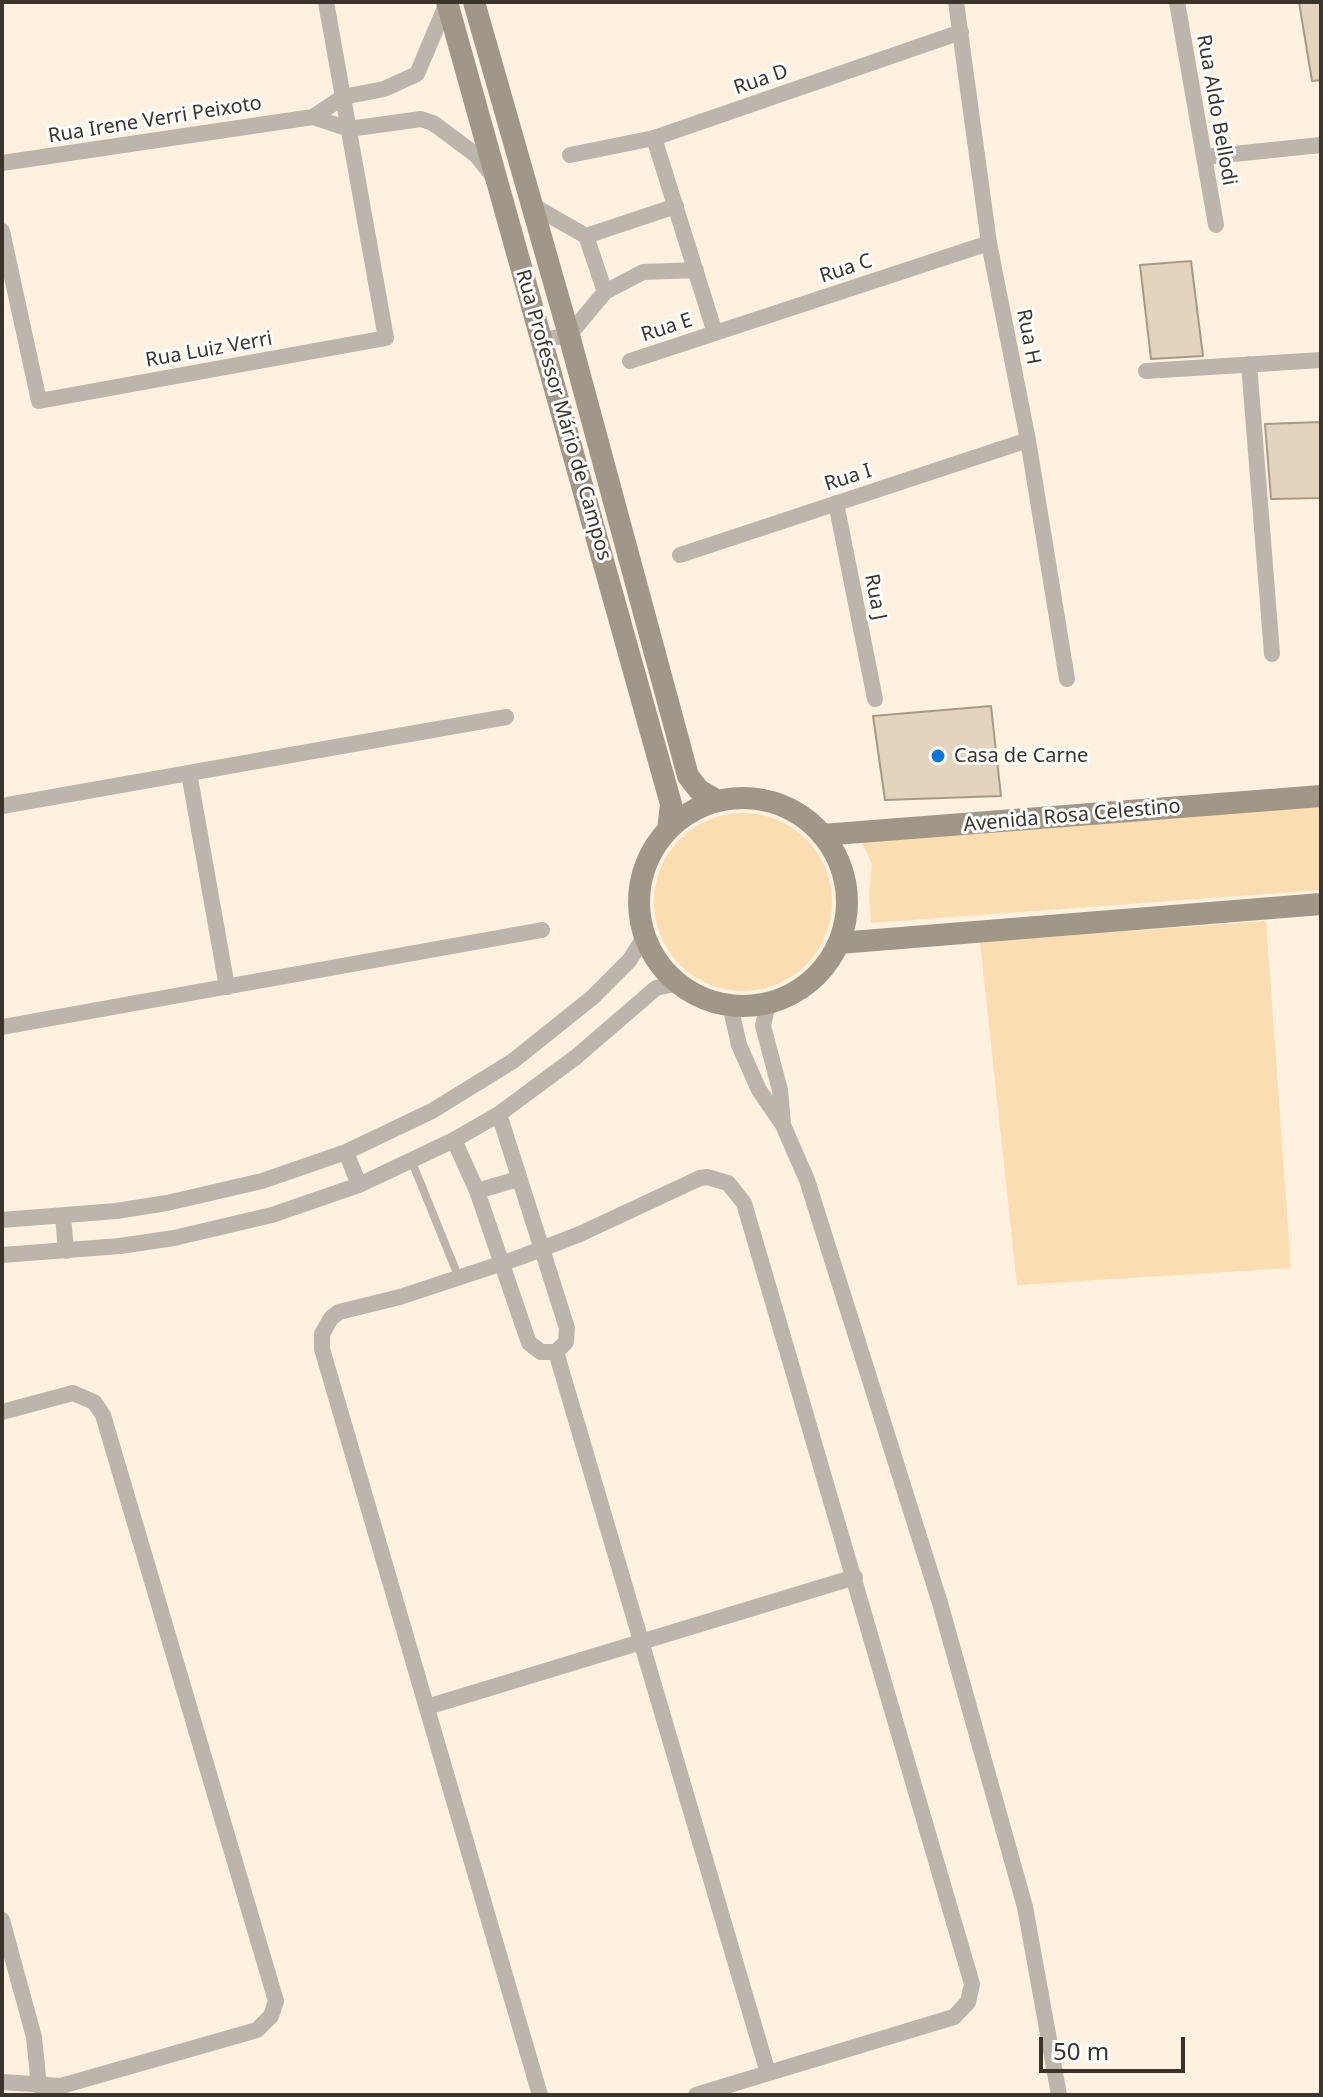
<!DOCTYPE html>
<meta charset="utf-8">
<style>
body{margin:0}
#map{position:relative;width:1323px;height:2097px;overflow:hidden;background:#fef1df;font-family:"Noto Sans",sans-serif}
canvas{display:block}
.frame{position:absolute;inset:0;border:4px solid #3a342b;pointer-events:none}
.scale{position:absolute;left:1039px;top:2037px;width:146px;height:36px;box-sizing:border-box;border:4px solid #3a342b;border-top:0;padding-left:10px;font-size:24px;line-height:28px;white-space:nowrap;color:#3a342b;-webkit-text-stroke:6px #fff;paint-order:stroke}
</style>
<div id="map">
<canvas width="1323" height="2097"></canvas>
<div class="frame"></div>
<div class="scale">50 m</div>
</div>
<script>
const ctx = document.querySelector('canvas').getContext('2d');
ctx.lineJoin = 'round';
function fill(path, color) { ctx.fillStyle = color; ctx.fill(path, 'evenodd'); }
const poly = rows => new Path2D(rows.map(r => 'M' + r).join(''));
function stroke(path, color, width, dash) { ctx.strokeStyle = color; ctx.lineWidth = width; ctx.lineCap = dash ? 'butt' : 'round'; ctx.setLineDash(dash || []); ctx.stroke(path); }
function label(font, color, halo, rows, align = 'center') {
  ctx.font = font + ' "Noto Sans",sans-serif'; ctx.lineWidth = 6; ctx.setLineDash([]); ctx.textBaseline = 'middle'; ctx.strokeStyle = halo; ctx.fillStyle = color; for (const [text, x, y, turn = 0] of rows) {
    ctx.save(); ctx.translate(x, y); ctx.rotate((+turn || 0) * Math.PI / 180); ctx.textAlign = isNaN(turn) ? turn : align; if (halo) ctx.strokeText(text, 0, 0); ctx.fillText(text, 0, 0); ctx.restore();
  }
}
fill(poly([
 [1321,807,1321,890,871,923,869,894,872,864,859,837],
 '654 902a89 89 0 1 1 178 0a89 89 0 1 1-178 0Z',
 [1266,921,1291,1268,1017,1285,980,942]
]), '#fbddb2');
const building = poly([
 [1299,2,1321,2,1321,80,1312,81,1299,2],
 [1191,261,1203,356,1151,359,1140,265,1191,261],
 [1321,422,1321,498,1271,499,1265,424,1321,422],
 [991,706,1001,796,885,800,873,716,991,706]
]);
fill(building, '#e4d4be');
stroke(building, '#a79984', 2);
stroke(poly([
 [412,1162,459,1278]
]), '#bcb5ac', 8);
stroke(poly([
 [956,2,989,243,1028,440,1067,679],
 [1177,2,1216,225],
 [313,117,349,129,421,119,433,123,476,155,492,175],
 [654,138,715,333],
 [570,155,654,138,961,32],
 [1204,157,1321,145],
 [2,163,313,117,343,97,384,89,417,74,447,3],
 [530,204,586,236,605,292,569,335,542,340],
 [2,231,39,401,386,338,326,2],
 [586,236,676,206],
 [605,292,643,272,696,270],
 [630,361,989,243],
 [1249,364,1272,654],
 [1146,371,1321,360],
 [836,503,875,699],
 [680,555,1028,440],
 [189,773,227,987],
 [2,806,506,717],
 [768,1003,763,1026,780,1090,783,1124],
 [730,1005,739,1045,759,1090,783,1125,807,1180,940,1603,1025,1907,1059,2095],
 [2,1027,542,930],
 [454,1140,477,1191,529,1343,541,1352,556,1352,566,1342,567,1328,499,1114],
 [346,1152,359,1185],
 [477,1191,518,1179],
 [63,1216,66,1251],
 [2,1220,116,1211,167,1203,262,1181,346,1152,432,1111,513,1061,593,997,629,961,645,936],
 [2,1255,120,1246,174,1238,272,1215,359,1185,454,1140,499,1114,576,1057,656,988,678,983],
 [556,1352,768,2073],
 [2,1412,73,1393,94,1402,103,1415,276,2001,271,2016,257,2030,61,2086,2,2082],
 [427,1707,855,1577],
 [2,1920,34,2037,39,2086],
 [540,2095,322,1349,322,1334,331,1318,339,1312,400,1297,518,1258,580,1234,700,1178,707,1177,728,1183,744,1203,972,1984,968,2002,954,2017,696,2095]
]), '#bcb5ac', 16);
stroke(poly([
 [447,2,671,804,668,830],
 [474,2,569,335,688,776,699,790,718,801],
 '639 902a104 104 0 1 1 208 0a104 104 0 1 1-208 0Z',
 [822,835,1321,796],
 [839,943,1321,904]
]), '#a19789', 22);
for (const [x, y, r, color] of [
 [938,756,8,"#0e77df"]
]) { const dot = new Path2D(); dot.arc(x, y, r, 0, 2 * Math.PI); ctx.fillStyle = color; ctx.fill(dot); stroke(dot, '#fff', 3); }
label('20px', '#3a342b', '#fff', [
 ["Rua D",761,80,-19],
 ["Rua Aldo Bellodi",1216,110,80],
 ["Rua Irene Verri Peixoto",155,120,-9],
 ["Rua C",846,269,-18],
 ["Rua E",667,328,-18],
 ["Rua H",1028,337,79],
 ["Rua Luiz Verri",209,350,-10],
 ["Rua Professor Mário de Campos",563,415,74],
 ["Rua I",848,478,-18],
 ["Rua J",875,597,79],
 ["Avenida Rosa Celestino",1072,816,-5]
]);
label('20px', '#3a342b', '#fff', [
 ["Casa de Carne",954,756]
], 'left');
</script>
